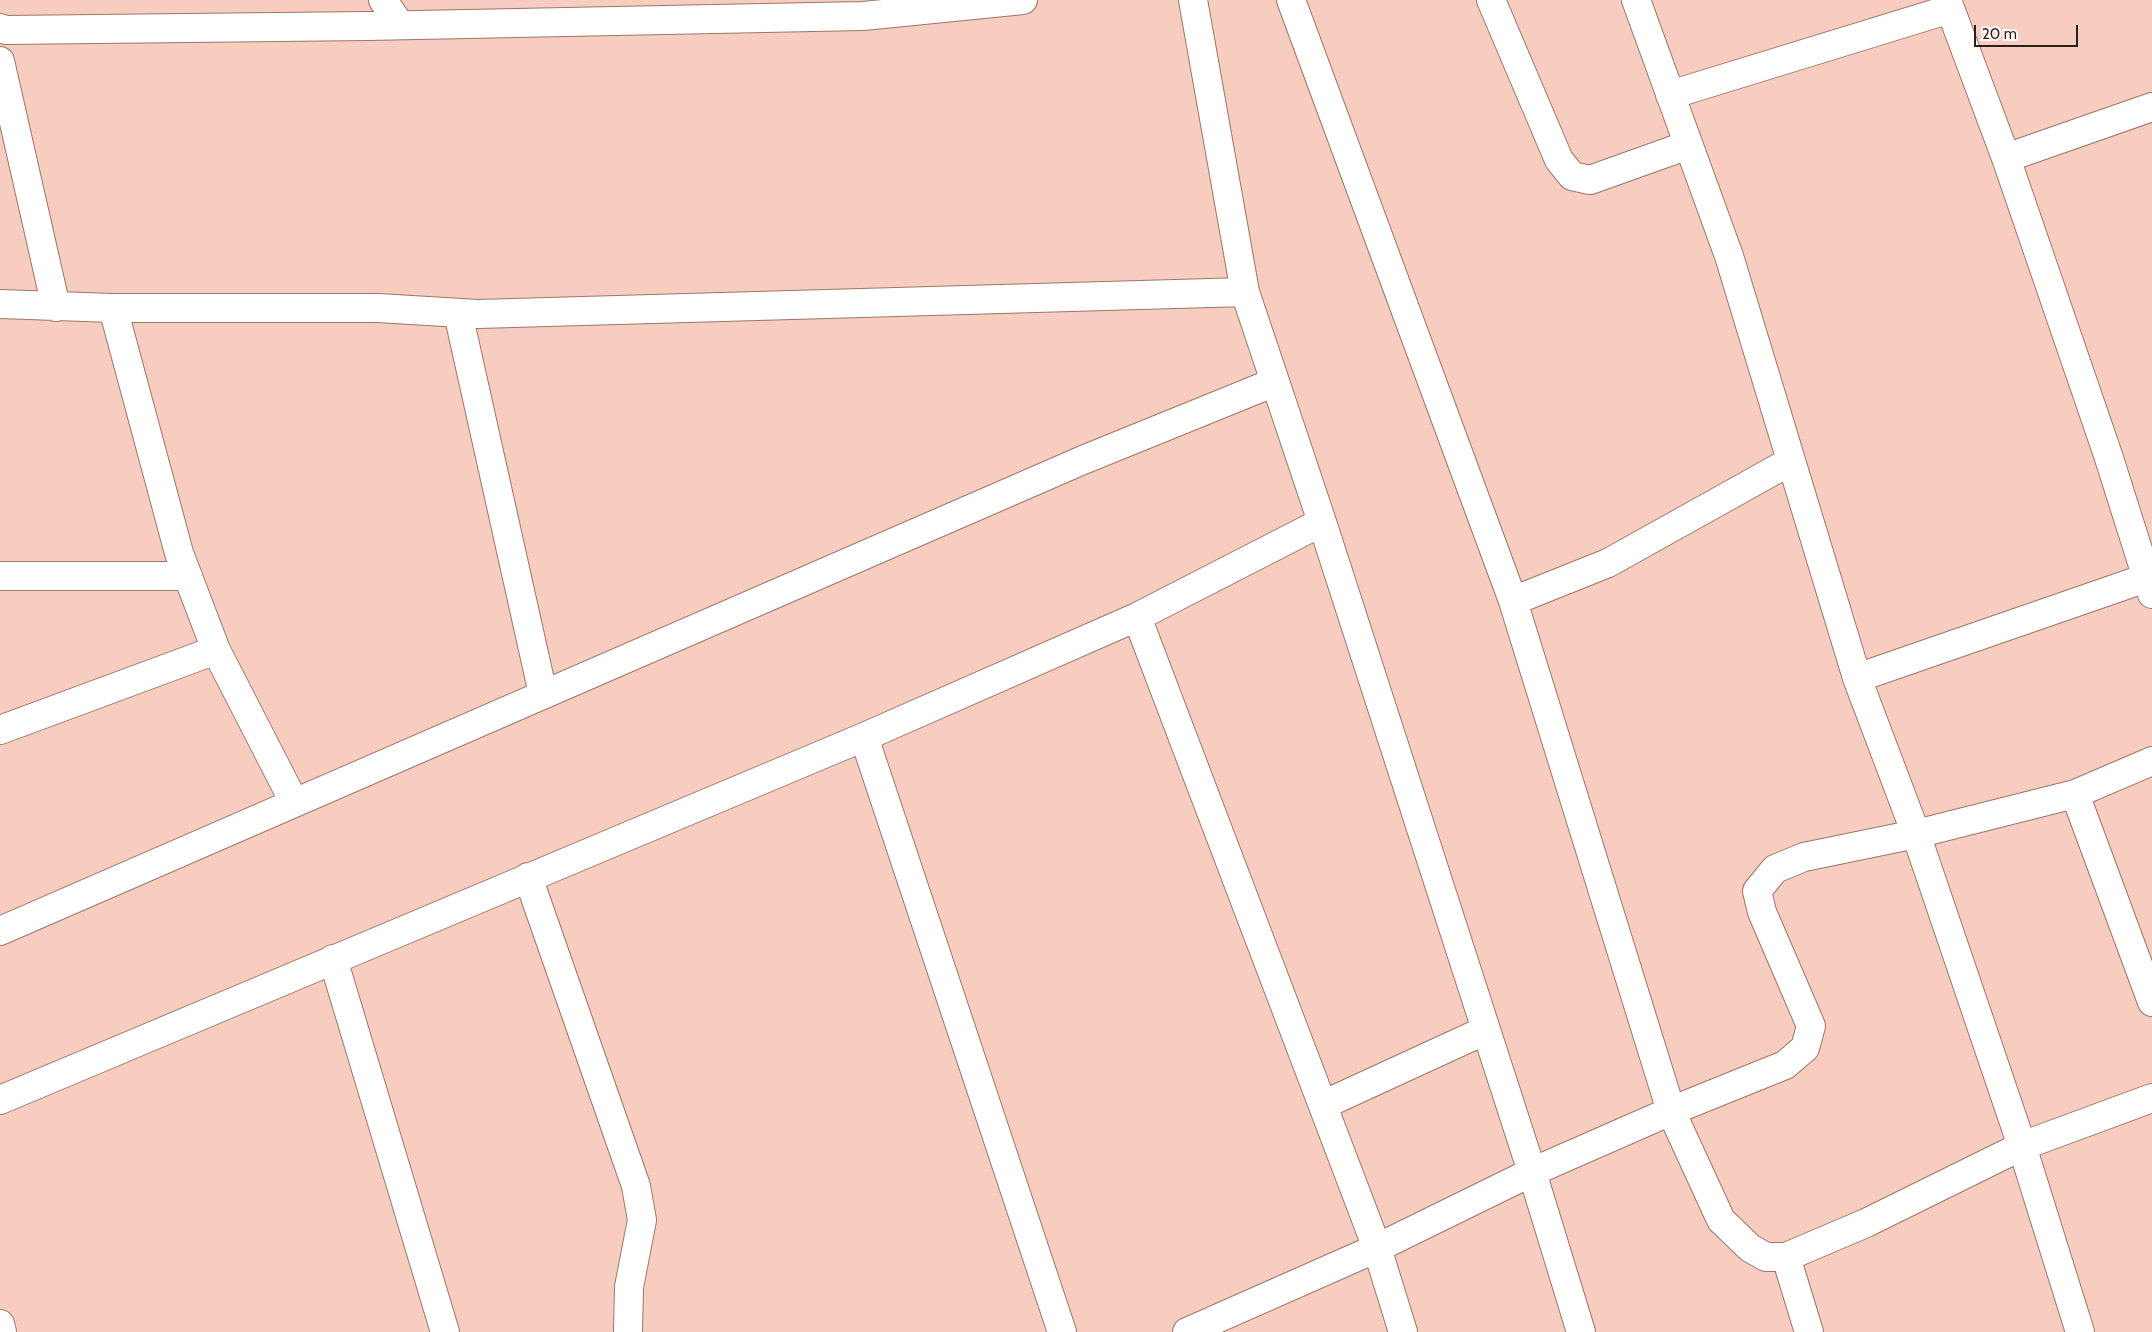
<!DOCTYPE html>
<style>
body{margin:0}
#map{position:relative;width:2152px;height:1332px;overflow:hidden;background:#f6cdbf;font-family:Cabin,sans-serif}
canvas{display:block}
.scale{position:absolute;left:1974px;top:25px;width:104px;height:22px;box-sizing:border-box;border:2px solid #2c1e18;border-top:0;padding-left:6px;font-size:15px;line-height:18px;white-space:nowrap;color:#2c1e18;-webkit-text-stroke:4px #fcf8f6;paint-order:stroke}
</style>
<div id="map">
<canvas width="2152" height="1332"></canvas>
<div class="scale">20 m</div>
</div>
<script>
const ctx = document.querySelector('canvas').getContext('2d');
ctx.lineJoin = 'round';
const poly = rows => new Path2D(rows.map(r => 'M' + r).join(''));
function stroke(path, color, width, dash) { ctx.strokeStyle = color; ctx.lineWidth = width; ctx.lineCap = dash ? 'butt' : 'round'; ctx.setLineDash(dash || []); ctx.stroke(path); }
const minor = poly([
 [383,0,400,25],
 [1193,0,1245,292,1322,522,1532,1172,1581,1332],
 [1291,0,1513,601,1671,1111,1721,1220,1750,1248,1766,1257,1786,1257,1866,1223,2022,1146,2152,1098],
 [1491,0,1559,160,1572,176,1590,180,1688,145],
 [1636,0,1729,256,1857,678,1916,834,2022,1146,2080,1332],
 [1947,0,2006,158,2108,455,2152,594],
 [0,28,6,30,368,26,863,16,1023,0],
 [0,61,56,307],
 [1670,95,1950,9],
 [2006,158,2152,107],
 [0,304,113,308,378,308,478,314,1245,292],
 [113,308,179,553,216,650,294,802],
 [458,313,543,694],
 [0,576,188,576],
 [1513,601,1608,563,1791,461],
 [1137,617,1377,1248,1403,1332],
 [1857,678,2146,578],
 [0,730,216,650],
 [864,737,1062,1332],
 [2075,794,2152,1002],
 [528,877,636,1186,642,1220,629,1287,628,1332],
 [0,931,1083,460,1275,382],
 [333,959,445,1332],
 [0,1100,864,737,1137,617,1322,522],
 [1323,1105,1486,1030],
 [1786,1257,1809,1332],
 [0,1324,2,1332],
 [1187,1332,1377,1248,1532,1172,1671,1111,1785,1065,1805,1048,1811,1026,1762,912,1757,891,1775,869,1804,857,1916,834,2075,794,2152,761]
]);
stroke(minor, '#9b7669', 30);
stroke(minor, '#fff', 28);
</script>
